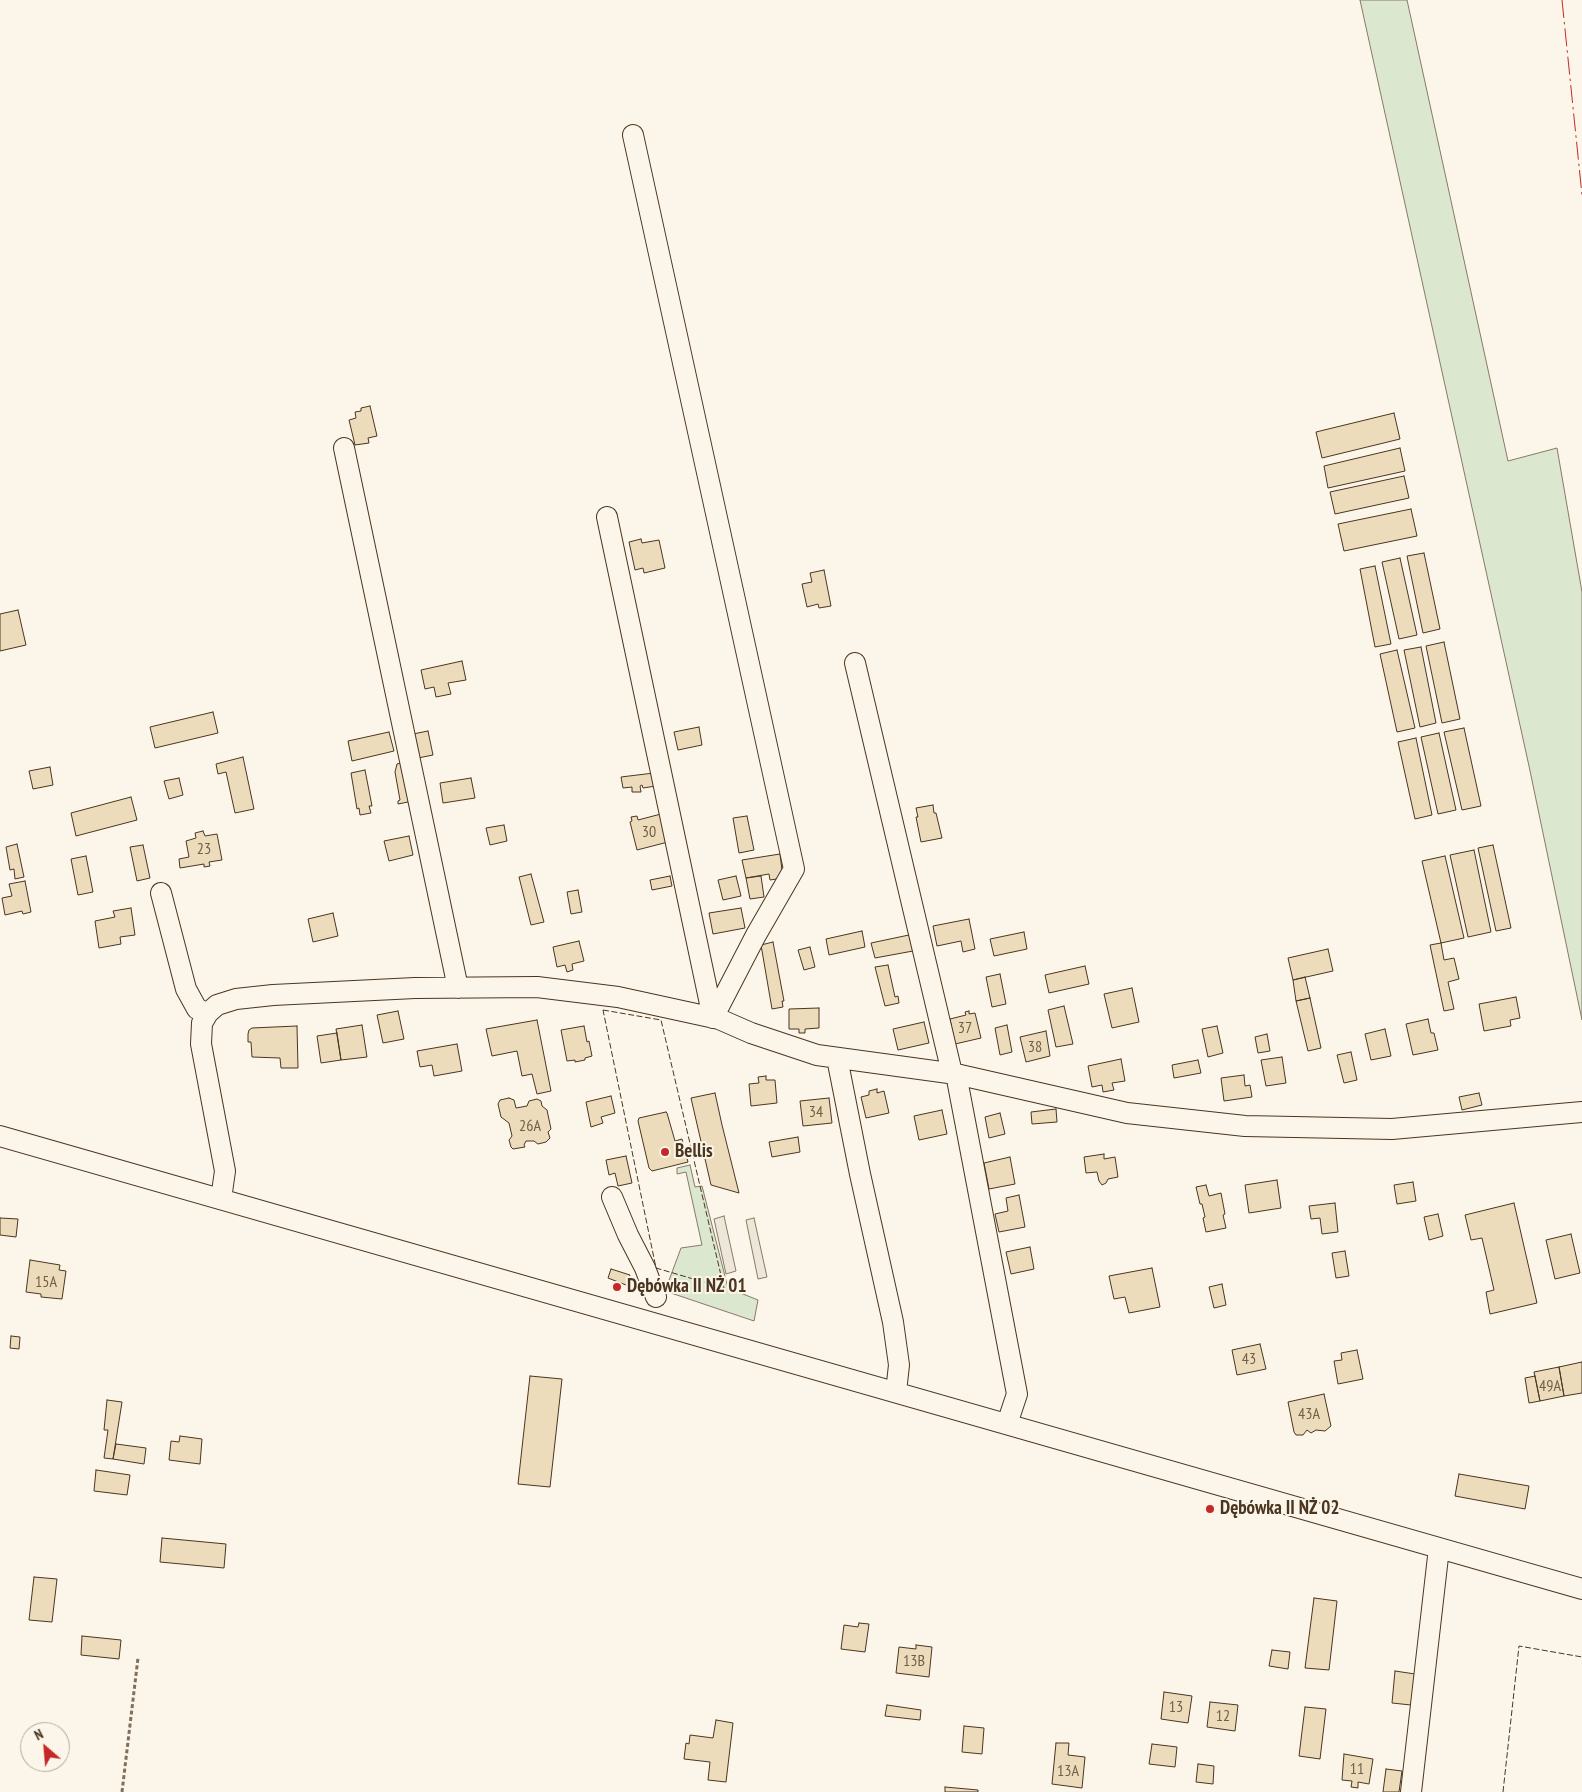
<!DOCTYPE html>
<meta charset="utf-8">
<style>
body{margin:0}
#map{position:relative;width:1582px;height:1792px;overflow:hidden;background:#fbf6e9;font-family:"PT Sans Narrow",sans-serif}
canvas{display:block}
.north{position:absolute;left:20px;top:1722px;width:50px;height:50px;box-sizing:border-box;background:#fbf6e9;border:1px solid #b4a999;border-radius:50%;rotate:333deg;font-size:14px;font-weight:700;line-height:20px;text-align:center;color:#4a3520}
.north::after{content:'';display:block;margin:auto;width:18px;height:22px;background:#c62828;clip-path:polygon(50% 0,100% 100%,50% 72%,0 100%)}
</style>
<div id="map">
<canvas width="1582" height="1792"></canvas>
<div class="north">N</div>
</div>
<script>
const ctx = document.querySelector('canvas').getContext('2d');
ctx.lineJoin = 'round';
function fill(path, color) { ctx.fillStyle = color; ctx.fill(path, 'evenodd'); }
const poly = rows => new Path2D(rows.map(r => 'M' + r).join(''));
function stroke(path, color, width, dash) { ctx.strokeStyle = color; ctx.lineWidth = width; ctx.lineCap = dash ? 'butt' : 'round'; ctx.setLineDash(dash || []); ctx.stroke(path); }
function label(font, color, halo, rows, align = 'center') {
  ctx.font = font + ' "PT Sans Narrow",sans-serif'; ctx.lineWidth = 4; ctx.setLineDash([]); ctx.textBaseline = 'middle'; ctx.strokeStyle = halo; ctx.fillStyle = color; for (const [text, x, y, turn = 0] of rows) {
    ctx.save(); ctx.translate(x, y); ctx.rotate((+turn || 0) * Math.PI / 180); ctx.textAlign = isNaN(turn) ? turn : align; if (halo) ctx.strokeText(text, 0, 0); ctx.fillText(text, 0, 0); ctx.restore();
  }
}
const green = poly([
 [1360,0,1407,0,1508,461,1557,448,1582,592,1582,1020,1529,766,1360,0],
 [690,1165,695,1187,702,1186,728,1288,758,1300,754,1321,665,1291,681,1248,702,1245,686,1172,677,1174,677,1168,690,1165]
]);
fill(green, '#dce7d0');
stroke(green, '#887966', 1);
const parking = poly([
 [724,1216,736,1271,726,1274,714,1219,724,1216],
 [754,1218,767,1277,758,1279,746,1220,754,1218]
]);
fill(parking, '#ede7d9');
stroke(parking, '#887966', 1);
const building = poly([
 [370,406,377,436,368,438,369,443,355,445,349,420,356,418,355,412,361,411,361,408,370,406],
 [1394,413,1400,439,1322,458,1316,432,1394,413],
 [1400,448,1405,471,1328,488,1324,466,1400,448],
 [1404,476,1409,498,1335,514,1330,492,1404,476],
 [1411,509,1417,536,1344,551,1338,524,1411,509],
 [641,539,642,543,659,540,665,568,644,573,643,568,635,570,629,542,641,539],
 [1424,553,1440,629,1423,633,1407,556,1424,553],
 [1400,558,1417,635,1399,639,1382,562,1400,558],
 [1375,566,1391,644,1375,647,1360,569,1375,566],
 [824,570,831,606,819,608,818,604,807,607,802,584,812,582,810,573,824,570],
 [18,610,26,645,0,651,0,614,18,610],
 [1444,642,1460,719,1442,723,1426,646,1444,642],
 [1421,647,1436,723,1420,727,1404,650,1421,647],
 [1397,650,1415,728,1397,732,1380,654,1397,650],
 [462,661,466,680,448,683,451,694,436,697,434,687,425,689,421,670,462,661],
 [213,712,218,733,155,748,150,727,213,712],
 [699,727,702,745,678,750,674,732,699,727],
 [1464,728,1481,806,1462,810,1444,732,1464,728],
 [428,731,433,755,418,758,413,734,428,731],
 [389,732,394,751,352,761,348,741,389,732],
 [1439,733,1456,810,1438,814,1421,737,1439,733],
 [1416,738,1432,815,1415,819,1398,742,1416,738],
 [243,757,254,809,235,813,226,772,218,774,216,764,243,757],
 [404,762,413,801,398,804,398,801,400,800,395,772,397,764,404,762],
 [50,767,53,785,33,789,29,771,50,767],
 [365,770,372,806,369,806,371,813,360,815,359,808,357,809,351,773,365,770],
 [654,773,656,786,643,788,642,785,640,786,641,792,632,792,632,787,623,788,621,777,654,773],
 [179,778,183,795,169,799,164,781,179,778],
 [471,778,475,798,443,803,440,783,471,778],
 [131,797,137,820,76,836,71,813,131,797],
 [933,805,934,813,936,813,942,838,921,842,916,817,918,817,916,808,933,805],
 [661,814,668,842,637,850,630,822,632,821,631,817,637,816,638,820,661,814],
 [747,816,754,850,739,853,733,818,747,816],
 [504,825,507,841,490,845,486,828,504,825],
 [203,831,205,836,217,834,222,860,209,862,210,866,204,867,204,864,180,868,179,859,189,857,186,841,196,838,195,833,203,831],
 [409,836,413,855,389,861,384,841,409,836],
 [17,844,24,877,15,879,14,869,10,870,6,847,17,844],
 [143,845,150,878,137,881,130,847,143,845],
 [1493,845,1511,928,1496,931,1478,848,1493,845],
 [1474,850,1491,932,1468,937,1450,855,1474,850],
 [780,854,783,878,770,880,769,874,746,878,742,860,780,854],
 [86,856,93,892,78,895,71,859,86,856],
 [1445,856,1464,938,1441,943,1422,861,1445,856],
 [531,874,544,922,531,925,519,877,531,874],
 [670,876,672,886,652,890,650,880,670,876],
 [736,876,741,896,723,900,718,880,736,876],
 [761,876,764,897,750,899,746,878,761,876],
 [25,881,31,912,23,914,22,911,5,915,2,898,12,896,9,884,25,881],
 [578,890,582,912,571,914,567,892,578,890],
 [131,908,135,935,120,937,121,944,99,948,95,921,115,917,113,911,131,908],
 [741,908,745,928,713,934,709,913,741,908],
 [333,913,338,936,313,942,308,919,333,913],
 [969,919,975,949,963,952,961,941,937,946,933,926,969,919],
 [862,931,865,947,829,955,826,939,862,931],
 [1024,932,1027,949,994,956,990,939,1024,932],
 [909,935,913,951,875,958,871,943,909,935],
 [579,941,584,961,572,964,573,970,567,972,565,965,557,967,553,947,579,941],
 [773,942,784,1001,782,1001,783,1007,772,1009,761,945,773,942],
 [1441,943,1444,960,1454,958,1459,979,1448,982,1454,1009,1444,1011,1430,945,1441,943],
 [810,947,815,967,804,970,798,950,810,947],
 [1328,949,1333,971,1293,980,1288,958,1328,949],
 [888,965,895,997,898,996,899,1003,885,1006,875,967,888,965],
 [1085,966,1089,984,1049,993,1045,975,1085,966],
 [1000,974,1006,1004,992,1007,986,977,1000,974],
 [1305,977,1310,998,1296,1001,1293,980,1305,977],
 [1132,988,1139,1022,1112,1028,1104,994,1132,988],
 [1516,997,1520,1018,1510,1020,1511,1026,1484,1031,1479,1004,1516,997],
 [1310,998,1321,1048,1308,1051,1296,1001,1310,998],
 [1064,1006,1073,1044,1056,1047,1048,1010,1064,1006],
 [819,1008,819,1028,805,1029,805,1033,799,1033,799,1029,789,1029,789,1009,819,1008],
 [398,1011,404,1039,383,1043,377,1015,398,1011],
 [969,1011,969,1014,975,1013,981,1038,955,1044,950,1019,966,1015,965,1012,969,1011],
 [1428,1019,1431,1033,1434,1033,1438,1050,1413,1055,1406,1024,1428,1019],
 [537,1020,551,1091,537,1094,532,1074,522,1076,517,1051,492,1056,486,1029,537,1020],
 [924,1022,929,1043,898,1050,893,1029,924,1022],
 [362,1025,367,1057,341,1060,336,1029,362,1025],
 [1007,1025,1012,1052,1000,1055,995,1028,1007,1025],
 [297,1026,298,1068,281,1068,280,1058,252,1057,251,1042,248,1042,248,1034,249,1030,252,1028,297,1026],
 [584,1026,587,1042,589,1041,592,1056,585,1058,585,1060,575,1062,575,1060,567,1061,561,1030,584,1026],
 [1217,1026,1223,1053,1208,1057,1202,1029,1217,1026],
 [1385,1029,1391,1056,1371,1060,1365,1034,1385,1029],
 [1046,1031,1050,1056,1026,1062,1020,1037,1046,1031],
 [337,1033,341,1060,321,1063,317,1036,337,1033],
 [1267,1034,1270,1051,1258,1053,1255,1037,1267,1034],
 [457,1044,462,1071,434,1076,432,1065,420,1067,417,1051,457,1044],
 [1351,1052,1357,1080,1344,1083,1337,1055,1351,1052],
 [1282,1057,1286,1083,1266,1086,1261,1060,1282,1057],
 [1121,1059,1125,1081,1112,1083,1114,1090,1103,1092,1102,1085,1092,1087,1088,1066,1121,1059],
 [1198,1060,1201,1073,1174,1078,1172,1065,1198,1060],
 [1244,1075,1245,1086,1250,1085,1252,1097,1224,1101,1221,1078,1244,1075],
 [766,1076,766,1080,775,1080,777,1103,751,1106,749,1084,759,1083,758,1077,766,1076],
 [877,1089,877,1093,884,1091,889,1113,866,1118,861,1097,869,1095,869,1091,877,1089],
 [715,1093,722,1125,739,1193,711,1185,691,1098,715,1093],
 [1479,1093,1482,1105,1462,1110,1459,1097,1479,1093],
 [611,1096,615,1113,601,1117,603,1123,591,1127,586,1102,611,1096],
 [509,1098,514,1100,516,1108,527,1106,529,1101,537,1099,541,1101,542,1106,547,1110,551,1129,548,1132,550,1138,546,1142,538,1144,534,1141,526,1141,524,1145,525,1147,513,1149,511,1147,509,1140,512,1136,509,1123,501,1117,498,1104,500,1100,509,1098],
 [829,1098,832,1123,803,1126,800,1101,829,1098],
 [1056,1109,1057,1122,1032,1124,1031,1112,1056,1109],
 [942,1110,947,1134,919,1140,914,1116,942,1110],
 [666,1112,667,1113,675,1141,682,1139,688,1162,652,1171,649,1168,638,1121,639,1118,666,1112],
 [1000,1113,1005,1134,989,1138,985,1117,1000,1113],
 [798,1137,800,1152,772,1157,769,1142,798,1137],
 [1104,1154,1104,1159,1115,1157,1118,1177,1108,1179,1106,1183,1102,1185,1099,1181,1097,1172,1086,1173,1084,1157,1104,1154],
 [626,1156,632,1183,618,1186,615,1173,609,1175,606,1160,626,1156],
 [1010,1157,1015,1184,989,1189,984,1163,1010,1157],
 [1277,1180,1281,1208,1249,1213,1245,1185,1277,1180],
 [1413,1182,1416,1201,1397,1204,1394,1185,1413,1182],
 [1206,1185,1209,1196,1221,1193,1225,1214,1223,1215,1226,1228,1206,1232,1203,1218,1205,1217,1202,1204,1200,1204,1196,1187,1206,1185],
 [1019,1195,1025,1227,999,1232,995,1214,1008,1211,1006,1198,1019,1195],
 [1335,1203,1338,1232,1322,1234,1320,1218,1311,1219,1309,1206,1335,1203],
 [1514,1203,1537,1303,1490,1314,1486,1292,1494,1290,1482,1238,1471,1240,1465,1215,1514,1203],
 [1438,1214,1443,1236,1429,1240,1424,1217,1438,1214],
 [0,1218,18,1219,16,1237,0,1235,0,1218],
 [1571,1234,1580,1273,1555,1279,1546,1240,1571,1234],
 [1030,1247,1034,1269,1011,1274,1006,1252,1030,1247],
 [1345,1251,1349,1276,1336,1278,1332,1253,1345,1251],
 [30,1260,60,1265,59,1270,66,1271,62,1299,41,1297,41,1294,26,1292,30,1260],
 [1152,1268,1160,1307,1129,1313,1125,1297,1114,1299,1109,1276,1152,1268],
 [611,1269,630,1275,626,1285,608,1278,611,1269],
 [1222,1284,1226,1305,1214,1308,1209,1287,1222,1284],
 [11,1336,20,1337,19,1349,10,1348,11,1336],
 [1260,1344,1266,1369,1237,1375,1232,1350,1260,1344],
 [1357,1350,1363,1379,1338,1384,1334,1361,1342,1360,1341,1353,1357,1350],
 [1582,1362,1582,1393,1564,1396,1559,1367,1582,1362],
 [1559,1367,1564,1396,1540,1401,1534,1372,1559,1367],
 [530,1376,562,1379,550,1487,518,1484,530,1376],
 [1535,1376,1540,1401,1529,1403,1525,1378,1535,1376],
 [1324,1394,1331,1426,1325,1431,1316,1430,1311,1433,1307,1430,1303,1435,1296,1435,1294,1432,1288,1402,1324,1394],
 [107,1400,122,1402,113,1459,104,1458,108,1430,104,1430,107,1400],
 [180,1436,202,1439,200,1464,169,1460,171,1441,179,1442,180,1436],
 [116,1444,146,1448,144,1464,113,1459,116,1444],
 [96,1470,130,1475,127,1495,94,1491,96,1470],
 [1459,1474,1529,1486,1525,1509,1455,1496,1459,1474],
 [162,1538,226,1544,224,1568,160,1562,162,1538],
 [34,1577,57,1579,52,1622,29,1620,34,1577],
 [1314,1598,1337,1601,1329,1670,1305,1668,1314,1598],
 [859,1623,869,1624,865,1652,841,1649,844,1625,858,1627,859,1623],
 [82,1636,121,1640,119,1659,81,1655,82,1636],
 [916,1645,932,1647,929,1677,896,1673,899,1647,916,1649,916,1645],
 [1272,1650,1290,1652,1288,1669,1269,1666,1272,1650],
 [1395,1671,1415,1674,1411,1705,1392,1703,1395,1671],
 [1164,1692,1192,1696,1188,1723,1161,1719,1164,1692],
 [1210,1702,1238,1705,1235,1731,1207,1727,1210,1702],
 [887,1705,921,1710,920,1720,885,1716,887,1705],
 [1305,1707,1326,1709,1320,1759,1299,1756,1305,1707],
 [716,1720,733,1723,726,1782,708,1780,710,1762,684,1759,686,1743,689,1744,690,1735,713,1738,716,1720],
 [964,1726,984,1728,982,1754,962,1752,964,1726],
 [1056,1743,1069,1743,1068,1755,1085,1757,1082,1788,1052,1784,1056,1743],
 [1152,1744,1177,1747,1175,1767,1149,1764,1152,1744],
 [1344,1754,1373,1759,1369,1784,1358,1782,1358,1788,1351,1787,1352,1781,1342,1780,1344,1754],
 [1198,1764,1214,1766,1213,1784,1196,1782,1198,1764],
 [1386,1769,1402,1771,1399,1792,1383,1792,1386,1769],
 [945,1787,978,1790,978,1792,945,1792,945,1787]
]);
fill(building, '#ecdcbc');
stroke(building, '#4a3520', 1);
const minor = poly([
 [633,135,794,869,756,935,713,1018],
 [344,448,458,988],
 [607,517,713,1018],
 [855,663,952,1073],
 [161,893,186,989,197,1009,208,1013],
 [837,1058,860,1174,893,1322,899,1365,896,1392],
 [956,1074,1017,1394,1007,1424],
 [0,1136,1582,1589],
 [612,1197,628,1235,645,1268,656,1297],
 [221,1199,225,1171,201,1044,202,1023,208,1013,217,1005,236,999,273,995,415,988,537,987,618,997,719,1019,751,1033,817,1055,956,1074,1127,1113,1245,1126,1392,1129,1582,1112],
 [1411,1792,1439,1548]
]);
stroke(minor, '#4a3520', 22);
stroke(poly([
 [122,1792,138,1658]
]), '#7f6f5c', 3, [4, 2.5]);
stroke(minor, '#fbf6e9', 20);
stroke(poly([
 [603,1010,661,1020,724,1288,656,1268,603,1010],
 [1503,1792,1519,1646,1582,1657]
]), '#4a3520', 1, [6, 2.5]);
stroke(poly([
 [1562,0,1582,195]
]), '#c62828', 1, [18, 4, 2.5, 4]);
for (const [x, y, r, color] of [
 [665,1152,5,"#c62828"],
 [617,1287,5,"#c62828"],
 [1210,1509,5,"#c62828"]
]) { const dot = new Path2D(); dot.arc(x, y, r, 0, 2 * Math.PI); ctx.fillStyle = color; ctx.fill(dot); stroke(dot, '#fbf6e9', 2); }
label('16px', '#725f47', null, [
 ["30",649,832],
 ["23",204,849],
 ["37",965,1028],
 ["38",1035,1047],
 ["34",816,1112],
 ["26A",530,1126],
 ["15A",46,1282],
 ["43",1249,1359],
 ["49A",1550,1386],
 ["43A",1309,1414],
 ["13B",914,1661],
 ["13",1176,1707],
 ["12",1223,1716],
 ["11",1357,1769],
 ["13A",1068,1771]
]);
label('bold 19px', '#4a3520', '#fbf6e9', [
 ["Bellis",675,1152],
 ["Dębówka II NŻ 01",627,1287],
 ["Dębówka II NŻ 02",1220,1509]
], 'left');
</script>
